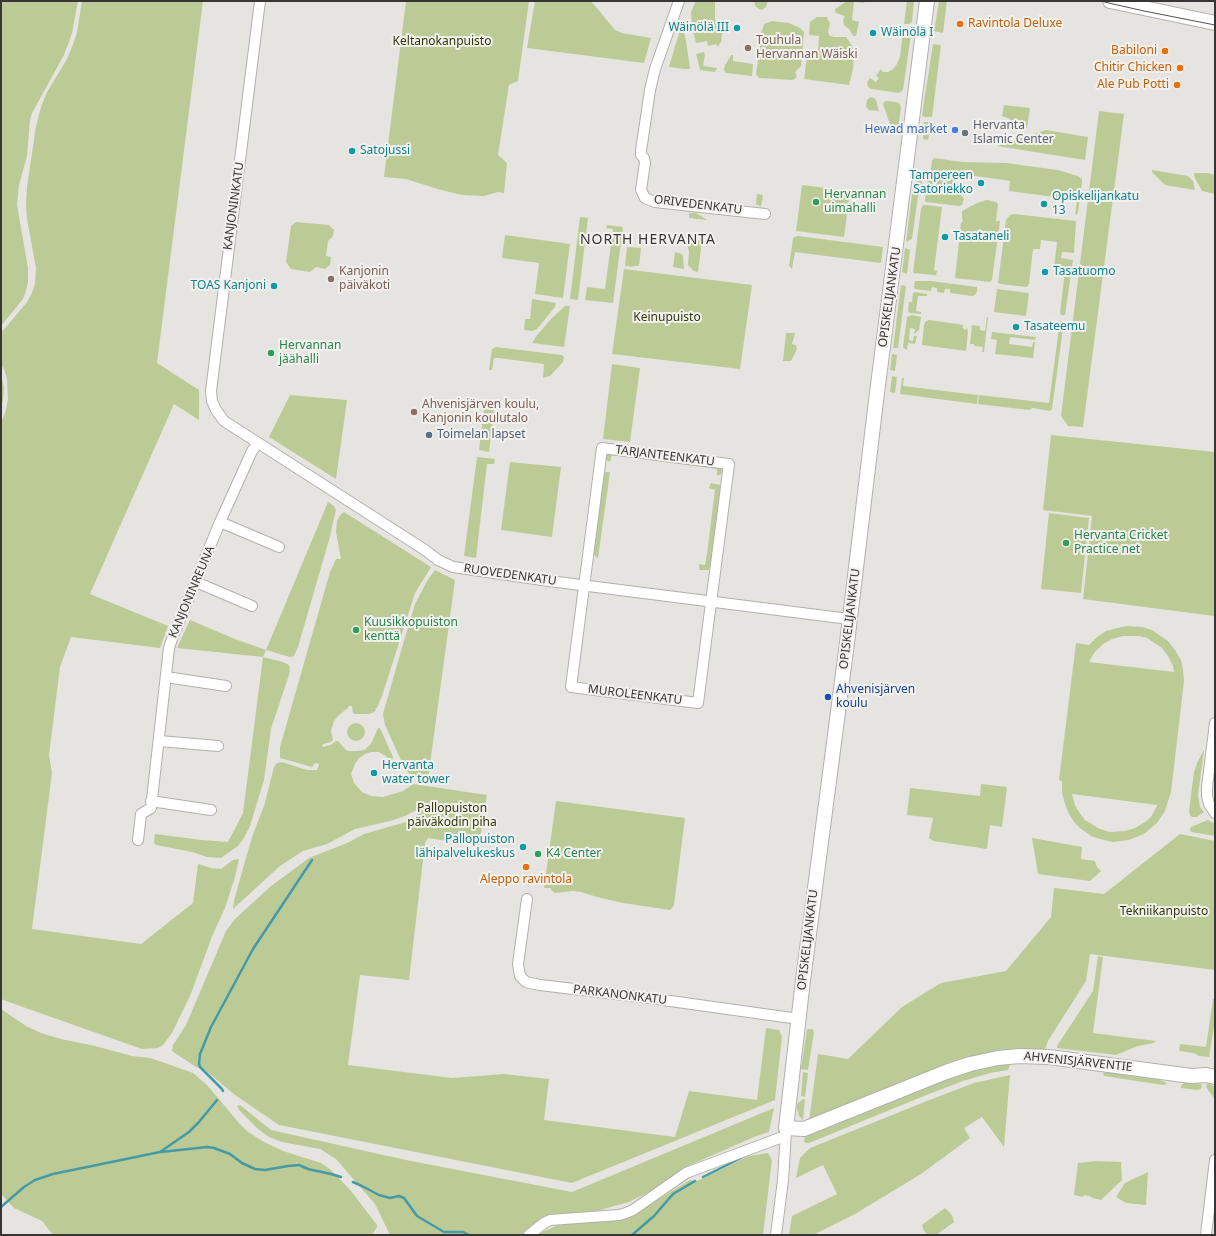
<!DOCTYPE html>
<meta charset="utf-8">
<style>
body{margin:0}
#map{position:relative;width:1216px;height:1236px;overflow:hidden;background:#e6e4e1;font-family:"Noto Sans",sans-serif}
canvas{display:block}
.frame{position:absolute;inset:0;border:2px solid #373635;pointer-events:none}
</style>
<div id="map">
<canvas width="1216" height="1236"></canvas>
<div class="frame"></div>
</div>
<script>
const ctx = document.querySelector('canvas').getContext('2d');
ctx.lineJoin = 'round';
function fill(path, color) { ctx.fillStyle = color; ctx.fill(path, 'evenodd'); }
const poly = rows => new Path2D(rows.map(r => 'M' + r).join(''));
function stroke(path, color, width, dash) { ctx.strokeStyle = color; ctx.lineWidth = width; ctx.lineCap = dash ? 'butt' : 'round'; ctx.setLineDash(dash || []); ctx.stroke(path); }
function label(font, color, halo, rows, align = 'center') {
  ctx.font = font + ' "Noto Sans",sans-serif'; ctx.lineWidth = 4; ctx.setLineDash([]); ctx.textBaseline = 'middle'; ctx.strokeStyle = halo; ctx.fillStyle = color; for (const [text, x, y, turn = 0] of rows) {
    ctx.save(); ctx.translate(x, y); ctx.rotate((+turn || 0) * Math.PI / 180); ctx.textAlign = isNaN(turn) ? turn : align; if (halo) ctx.strokeText(text, 0, 0); ctx.fillText(text, 0, 0); ctx.restore();
  }
}
fill(poly([
 [1,1,78,1,72,33,69,42,64,55,32,113,30,120,27,156,19,185,17,205,28,268,28,282,26,291,23,299,1,326],
 [82,1,203,1,157,363,199,390,199,420,174,404,90,594,168,626,160,648,71,637,60,667,49,755,52,773,32,929,141,944,193,903,198,864,211,868,221,869,233,860,239,859,235,877,225,908,213,934,190,996,172,1033,163,1045,158,1048,142,1049,3,1000,1,998,1,423,5,413,8,400,7,379,4,369,1,365,1,333,27,302,32,293,35,283,36,268,27,219,26,204,27,187,36,126,42,104,47,92,67,59,74,42,77,32],
 [406,1,529,1,518,81,509,85,498,155,507,163,504,193,498,192,484,196,462,195,441,190,406,179,384,177],
 [535,1,591,1,615,30,622,33,651,38,644,63,527,48],
 [696,1,715,2,715,20,719,21,723,28,721,42,718,46,717,46,716,44,708,46,707,41,696,43,692,27,691,12],
 [754,1,768,1,766,7,762,10,759,9,755,6],
 [847,1,865,1,864,3,854,2,852,20,859,22,856,36,853,36,850,30,844,25,843,20,845,16,836,13,835,11,835,9],
 [907,1,914,1,912,21,911,23,909,24,904,24],
 [939,1,947,1,943,33,934,31],
 [817,17,827,17,830,24,828,32,830,36,835,37,846,37,852,46,854,52,853,69,849,85,804,79,808,50,818,51,819,36,809,35,810,22],
 [772,21,789,23,800,28,804,32,801,66,795,72,797,76,795,79,792,80,759,78,756,74,761,41,760,39,763,37,761,34,764,24],
 [682,30,684,32,686,41,690,68,689,69,684,69,669,67,675,46,680,31],
 [903,30,910,32,911,34,903,90,899,93,872,89,868,87,867,83,870,78,876,82,879,78,876,76,881,69,883,72,888,72,893,69,897,64,900,57],
 [933,44,941,45,932,117,924,117,922,115],
 [704,52,705,54,703,66,717,68,715,72,700,70,696,54],
 [731,55,733,55,733,61,753,64,752,76,726,73,724,70,725,64,726,64],
 [870,97,874,98,876,100,879,111,869,110,866,107,867,100],
 [885,101,897,102,900,104,901,108,898,128,891,127,883,104],
 [1004,105,1030,108,1027,128,1009,125,1010,119,1002,116],
 [1099,111,1124,114,1083,427,1068,426,1061,416],
 [924,122,931,122,928,140,923,139],
 [1046,130,1088,137,1085,160,997,146],
 [934,158,962,162,1006,163,1058,170,1078,176,1082,179,1082,182,1078,213,1075,215,1077,200,1009,191,1010,181,1004,180,961,174,960,179,955,179,952,189,928,185,927,184,928,176,930,175,932,161],
 [1152,170,1188,176,1193,181,1195,190,1165,185,1152,172],
 [1194,173,1208,173,1215,175,1215,194,1202,191,1195,178],
 [918,175,923,175,921,189,918,196,912,239,906,242,913,187,916,187],
 [802,185,850,191,844,237,796,231],
 [928,190,961,195,964,199,962,205,959,206,926,202,925,201,926,192],
 [757,194,763,195,761,207,756,204],
 [987,200,996,202,998,204,996,221,1000,221,992,280,990,282,955,278,959,242,960,242,960,239,959,238,961,223,962,222,963,219,962,219,962,211,977,203],
 [923,205,926,205,942,207,934,270,937,271,936,275,943,276,913,273,921,209],
 [689,213,696,213,707,220,689,218],
 [1014,214,1076,221,1074,253,1062,252,1061,258,1073,260,1065,315,1061,315,1060,313,1065,270,1054,268,1057,242,1041,240,1040,249,1033,249,1029,284,1027,287,1000,284,998,283,1006,220,1010,215],
 [580,217,588,218,578,300,570,299],
 [296,222,329,225,334,230,333,236,328,241,326,256,331,257,330,265,325,269,316,267,310,272,291,269,286,262,291,226],
 [607,225,623,227,613,303,585,300,587,287,605,289,613,229,606,228],
 [505,235,570,244,563,298,535,294,539,263,502,258],
 [798,236,883,247,881,263,795,252,792,269,789,266,793,239,794,237],
 [685,238,702,241,698,272,694,271,688,265,689,251],
 [627,247,641,248,639,266,633,266,633,267,625,266],
 [905,248,910,250,907,274,902,272],
 [675,252,682,254,683,256,684,269,673,267],
 [624,269,752,285,740,369,612,354],
 [915,281,931,281,977,287,977,291,975,295,972,296,950,293,950,289,945,289,944,293,937,292,937,288,932,287,931,291,915,289,914,287],
 [901,285,906,286,898,348,893,348],
 [997,289,1029,293,1026,316,994,312],
 [915,292,927,294,927,296,918,296,916,311,921,312,921,314,910,313,908,311,909,302,912,302,913,293],
 [532,299,556,303,555,307,537,329,533,331,524,330,525,319,530,319],
 [565,306,570,306,564,347,532,343,537,335,552,318],
 [912,315,921,317,919,330,914,334,915,329,910,328,909,340,913,341,914,336,917,336,915,344,908,343,907,350,905,349,903,347,907,317],
 [987,317,988,317,984,352,982,352,983,347,974,346,974,344,970,344,972,325,980,326,980,330,985,331],
 [929,320,964,325,962,327,965,330,967,328,968,332,966,351,922,345,924,325,925,322],
 [1060,321,1064,321,1052,409,1050,411,1033,408,1029,410,978,404,979,395,1049,403],
 [992,332,1036,337,1035,340,1010,337,1009,344,1032,347,1033,342,1035,342,1033,358,995,354,997,340,991,339],
 [786,333,795,333,792,344,796,345,797,349,791,361,783,361],
 [496,347,562,355,564,357,563,362,550,376,543,378,544,364,499,358,494,358,492,370,489,370,492,349],
 [892,354,897,355,895,371,890,370],
 [612,364,640,368,630,442,603,439],
 [1,375,4,388,3,400,1,408],
 [892,376,897,377,895,393,890,392],
 [902,378,904,378,903,386,978,395,977,404,900,394],
 [290,395,347,400,336,479,269,437],
 [484,409,494,410,489,452,479,450],
 [1051,435,1215,452,1214,616,1083,599,1092,516,1043,510],
 [609,453,720,467,723,470,722,473,720,475,717,475,717,469,612,455,610,462,608,461,605,458],
 [477,457,495,459,494,464,487,464,476,558,464,556],
 [510,462,561,467,552,537,501,530],
 [606,472,610,472,598,558,596,557,594,554,603,475],
 [711,483,720,485,721,487,711,566,709,570,700,570,699,568,699,564,705,565,707,554,715,490,709,488],
 [328,502,334,506,336,510,329,540,298,647,294,656,290,657,266,650,263,657,283,662,289,665,290,672,271,729,264,780,250,826,244,838,238,846,221,858,207,857,192,852,156,845,154,843,155,834,202,840,228,842,243,813,263,657,177,648,190,620,235,639,266,650],
 [344,512,431,567,415,593,382,696,377,708,375,708,376,710,374,712,369,714,355,714,353,713,352,706,349,706,348,708,339,715,334,721,331,731,333,740,331,742,323,744,322,747,331,745,336,741,338,741,345,749,348,751,357,751,364,750,371,744,378,728,380,728,393,757,392,761,384,755,379,752,371,752,365,754,359,758,355,764,351,774,354,783,362,792,371,796,383,797,403,791,413,784,487,795,479,846,428,838,425,843,409,980,360,975,348,1065,452,1078,504,1074,549,1079,544,1120,675,1137,689,1091,757,1100,766,1028,779,1030,782,1037,775,1100,572,1183,279,1125,235,1095,205,1070,196,1067,172,1051,173,1045,186,1025,226,931,235,919,271,886,309,858,347,843,364,834,406,822,416,816,422,807,405,816,390,821,355,829,327,844,303,851,280,866,233,909,234,901,245,861,253,834,264,806,274,767,277,763,282,762,307,770,317,770,319,764,315,763,312,767,280,758,280,747,330,572,336,559,341,559,336,532,337,521,341,514],
 [1049,513,1089,518,1081,593,1041,589],
 [435,570,455,580,428,779,413,777,405,769,385,725,383,714,401,651,415,604,427,581],
 [1127,626,1142,627,1152,630,1168,641,1175,650,1181,660,1183,669,1184,681,1171,792,1165,811,1157,823,1144,834,1129,840,1113,842,1100,839,1091,836,1080,828,1074,822,1069,814,1065,804,1062,793,1062,781,1059,780,1076,643,1089,645,1097,637,1106,631,1117,628],
 [1123,636,1139,636,1147,638,1162,648,1168,656,1173,666,1174,672,1089,662,1094,653,1103,644,1112,639],
 [1072,794,1157,805,1157,806,1151,817,1145,822,1135,828,1125,831,1110,832,1100,829,1085,820,1079,812,1075,805],
 '347 732a9 9 0 1 1 18 0a9 9 0 1 1-18 0Z',
 [1204,750,1198,795,1200,807,1204,812,1197,817,1192,817,1190,815,1189,811,1194,772,1197,763],
 [981,784,1007,787,1002,827,990,825,987,849,933,841,929,838,933,818,907,815,910,788,980,796],
 [556,801,685,818,674,905,672,908,670,910,623,903,597,897,581,892,573,891,555,893,551,890,551,888,544,888],
 [1208,820,1215,824,1215,836,1191,832,1190,830,1191,827],
 [1180,834,1215,841,1215,970,1090,954,1086,981,1048,1041,1045,1050,1019,1049,1001,1050,970,1057,936,1068,809,1121,818,1054,848,1059,902,1007,941,983,1006,971,1051,917,1054,888,1104,894],
 [1032,838,1082,847,1081,859,1095,861,1097,867,1101,871,1090,881,1038,874],
 [1098,956,1103,957,1093,1033,1156,1041,1154,1043,1138,1046,1116,1055,1057,1048,1057,1046,1093,991],
 [1213,999,1215,999,1215,1020,1209,1057,1199,1056,1194,1053,1179,1051,1180,1044,1206,1047],
 [1,1009,26,1026,41,1033,61,1039,95,1046,132,1056,150,1058,162,1062,193,1073,208,1086,239,1123,247,1131,262,1141,283,1151,321,1163,331,1170,351,1191,377,1225,377,1227,372,1235,53,1235,42,1221,14,1208,1,1194],
 [807,1029,813,1029,814,1032,808,1070,801,1069],
 [1008,1064,1010,1065,1008,1070,990,1073,963,1081,929,1094,809,1143,806,1143,804,1142,805,1135,808,1132,979,1067],
 [1115,1071,1127,1075,1160,1080,1165,1082,1167,1084,1163,1085,1104,1076,1103,1074,1105,1072],
 [803,1072,808,1073,805,1097,801,1096],
 [1010,1075,1004,1147,982,1117,964,1128,970,1138,921,1174,855,1214,813,1235,789,1235,792,1216,837,1194,823,1165,796,1178,800,1158,810,1148,932,1099,974,1083],
 [1192,1082,1201,1084,1202,1086,1201,1089,1197,1090,1181,1088,1181,1086,1184,1083],
 [1208,1083,1212,1085,1215,1088,1215,1099,1208,1090,1206,1086],
 [803,1099,805,1099,803,1120,799,1116,797,1109,797,1104],
 [240,1105,271,1130,406,1160,572,1192,774,1108,769,1132,754,1137,688,1166,659,1187,629,1202,597,1211,552,1215,525,1235,390,1235,375,1204,336,1159,320,1149,282,1142,269,1137,258,1129,240,1111,237,1106],
 [768,1153,772,1160,763,1235,536,1235,558,1225,615,1220,636,1213,690,1180,697,1181,749,1156],
 [1096,1161,1121,1162,1122,1180,1101,1200,1093,1198,1089,1196,1084,1195,1083,1197,1074,1195,1078,1163],
 [1148,1172,1146,1205,1126,1203,1116,1197,1125,1183],
 [945,1208,952,1215,954,1222,936,1235,928,1235,924,1231,922,1225]
]), '#bccb96');
stroke(poly([
 [223,1091,222,1089,200,1067,199,1064,200,1054,211,1027,253,949,312,860],
 [161,1152,207,1147,214,1148,230,1154,242,1163,255,1169,265,1170,288,1166,299,1165,308,1169,331,1174,341,1177],
 [703,1177,747,1155],
 [353,1182,362,1186,379,1195,390,1198,399,1196,404,1198,417,1216,444,1232,463,1232,469,1235],
 [1,1207,24,1187,35,1180,53,1174,160,1152,189,1132,199,1122,217,1100],
 [632,1235,654,1216,673,1194,695,1181]
]), '#449ba5', 2.5);
const street = poly([
 [260,1,211,391,212,401,216,410,224,421,425,550,438,560,453,567,549,581,849,619],
 [679,1,655,69,650,90,641,151,641,155,644,158,645,163,641,190,645,198,655,202,765,214],
 [602,448,729,464,698,703,571,687,602,448],
 [220,522,279,547],
 [196,582,252,606],
 [166,677,226,686],
 [1215,723,1207,787,1207,796,1209,804,1215,813],
 [159,741,218,746],
 [151,801,211,810],
 [138,840,141,814,151,808,169,648,173,636,220,522,252,451,258,443],
 [527,899,518,964,520,976,526,982,540,985,649,998,799,1019],
 [529,1235,544,1223,550,1220,619,1215,626,1213,633,1210,686,1173,785,1136],
 [776,1235,783,1180,786,1132],
 [1206,1235,1215,1160]
]);
const secondary = poly([
 [927,1,876,401,847,643,803,980,786,1128,804,1129,946,1072,970,1064,998,1058,1019,1056,1049,1057,1191,1076,1206,1075,1215,1077],
 [1110,1,1215,23]
]);
stroke(street, '#b2b0ad', 12);
stroke(secondary, '#b2b0ad', 16);
stroke(street, '#fff', 10);
stroke(secondary, '#fff', 14);
stroke(poly([
 [1100,1,1144,11,1215,25]
]), '#545251', 1);
for (const [x, y, r, color] of [
 [960,24,4,"#e8710a"],
 [737,28,4,"#0f9aa8"],
 [873,33,4,"#0f9aa8"],
 [748,48,4,"#8d6e63"],
 [1165,51,4,"#e8710a"],
 [1180,68,4,"#e8710a"],
 [1177,85,4,"#e8710a"],
 [955,130,4,"#3f7fe0"],
 [965,133,4,"#6b7280"],
 [352,151,4,"#0f9aa8"],
 [981,183,4,"#0f9aa8"],
 [816,202,4,"#2e9e5b"],
 [1044,204,4,"#0f9aa8"],
 [945,237,4,"#0f9aa8"],
 [1045,272,4,"#0f9aa8"],
 [331,279,4,"#8d6e63"],
 [274,286,4,"#0f9aa8"],
 [1016,327,4,"#0f9aa8"],
 [271,353,4,"#2e9e5b"],
 [414,412,4,"#8d6e63"],
 [429,435,4,"#5c6f8a"],
 [1066,543,4,"#2e9e5b"],
 [356,630,4,"#2e9e5b"],
 [828,697,4,"#1a4fb4"],
 [374,773,4,"#0f9aa8"],
 [523,847,4,"#0f9aa8"],
 [538,854,4,"#2e9e5b"],
 [526,867,4,"#e8710a"]
]) { const dot = new Path2D(); dot.arc(x, y, r, 0, 2 * Math.PI); ctx.fillStyle = color; ctx.fill(dot); stroke(dot, '#f3f1ee', 1.5); }
label('12px', '#c56008', '#f3f1ee', [
 ["Ravintola Deluxe",968,24,"left"],
 ["Babiloni",1157,51],
 ["Chitir Chicken",1172,68],
 ["Ale Pub Potti",1169,85],
 ["Aleppo ravintola",526,880,"center"]
], 'right');
label('12px', '#0d838f', '#f3f1ee', [
 ["Wäinölä III",729,28,"right"],
 ["Wäinölä I",881,33],
 ["Satojussi",360,151],
 ["Tampereen",973,176,"right"],
 ["Satoriekko",973,190,"right"],
 ["Opiskelijankatu",1052,197],
 ["13",1052,211],
 ["Tasataneli",953,237],
 ["Tasatuomo",1053,272],
 ["TOAS Kanjoni",266,286,"right"],
 ["Tasateemu",1024,327],
 ["Hervanta",382,766],
 ["water tower",382,780],
 ["Pallopuiston",515,840,"right"],
 ["lähipalvelukeskus",515,854,"right"]
], 'left');
label('12px', '#785e54', '#f3f1ee', [
 ["Touhula",756,41],
 ["Hervannan Wäiski",756,55],
 ["Kanjonin",339,272],
 ["päiväkoti",339,286],
 ["Ahvenisjärven koulu,",422,405],
 ["Kanjonin koulutalo",422,419]
], 'left');
label('12px', '#2f380a', '#f3f1ee', [
 ["Keltanokanpuisto",442,42],
 ["Keinupuisto",667,318],
 ["Pallopuiston",452,809],
 ["päiväkodin piha",452,823],
 ["Tekniikanpuisto",1164,912]
]);
label('12px', '#5b616d', '#f3f1ee', [
 ["Hervanta",973,126],
 ["Islamic Center",973,140]
], 'left');
label('12px', '#366cbe', '#f3f1ee', [
 ["Hewad market",947,130]
], 'right');
label('12px', '#27864d', '#f3f1ee', [
 ["Hervannan",824,195],
 ["uimahalli",824,209],
 ["Hervannan",279,346],
 ["jäähalli",279,360],
 ["Hervanta Cricket",1074,536],
 ["Practice net",1074,550],
 ["Kuusikkopuiston",364,623],
 ["kenttä",364,637],
 ["K4 Center",546,854]
], 'left');
label('12px', '#373635', '#f3f1ee', [
 ["ORIVEDENKATU",698,205,7],
 ["KANJONINKATU",234,206,-82],
 ["OPISKELIJANKATU",890,297,-82],
 ["TARJANTEENKATU",665,456,7],
 ["RUOVEDENKATU",510,575,8],
 ["KANJONINREUNA",192,592,-67],
 ["OPISKELIJANKATU",850,619,-83],
 ["MUROLEENKATU",635,695,7],
 ["OPISKELIJANKATU",808,940,-83],
 ["PARKANONKATU",620,995,7],
 ["AHVENISJÄRVENTIE",1078,1062,6]
]);
label('12px', '#4e5e75', '#f3f1ee', [
 ["Toimelan lapset",437,435]
], 'left');
label('12px', '#164399', '#f3f1ee', [
 ["Ahvenisjärven",836,690],
 ["koulu",836,704]
], 'left');
ctx.letterSpacing = '1px';
label('14px', '#373635', '#f3f1ee', [
 ["NORTH HERVANTA",648,240]
]);
ctx.letterSpacing = '0px';
</script>
